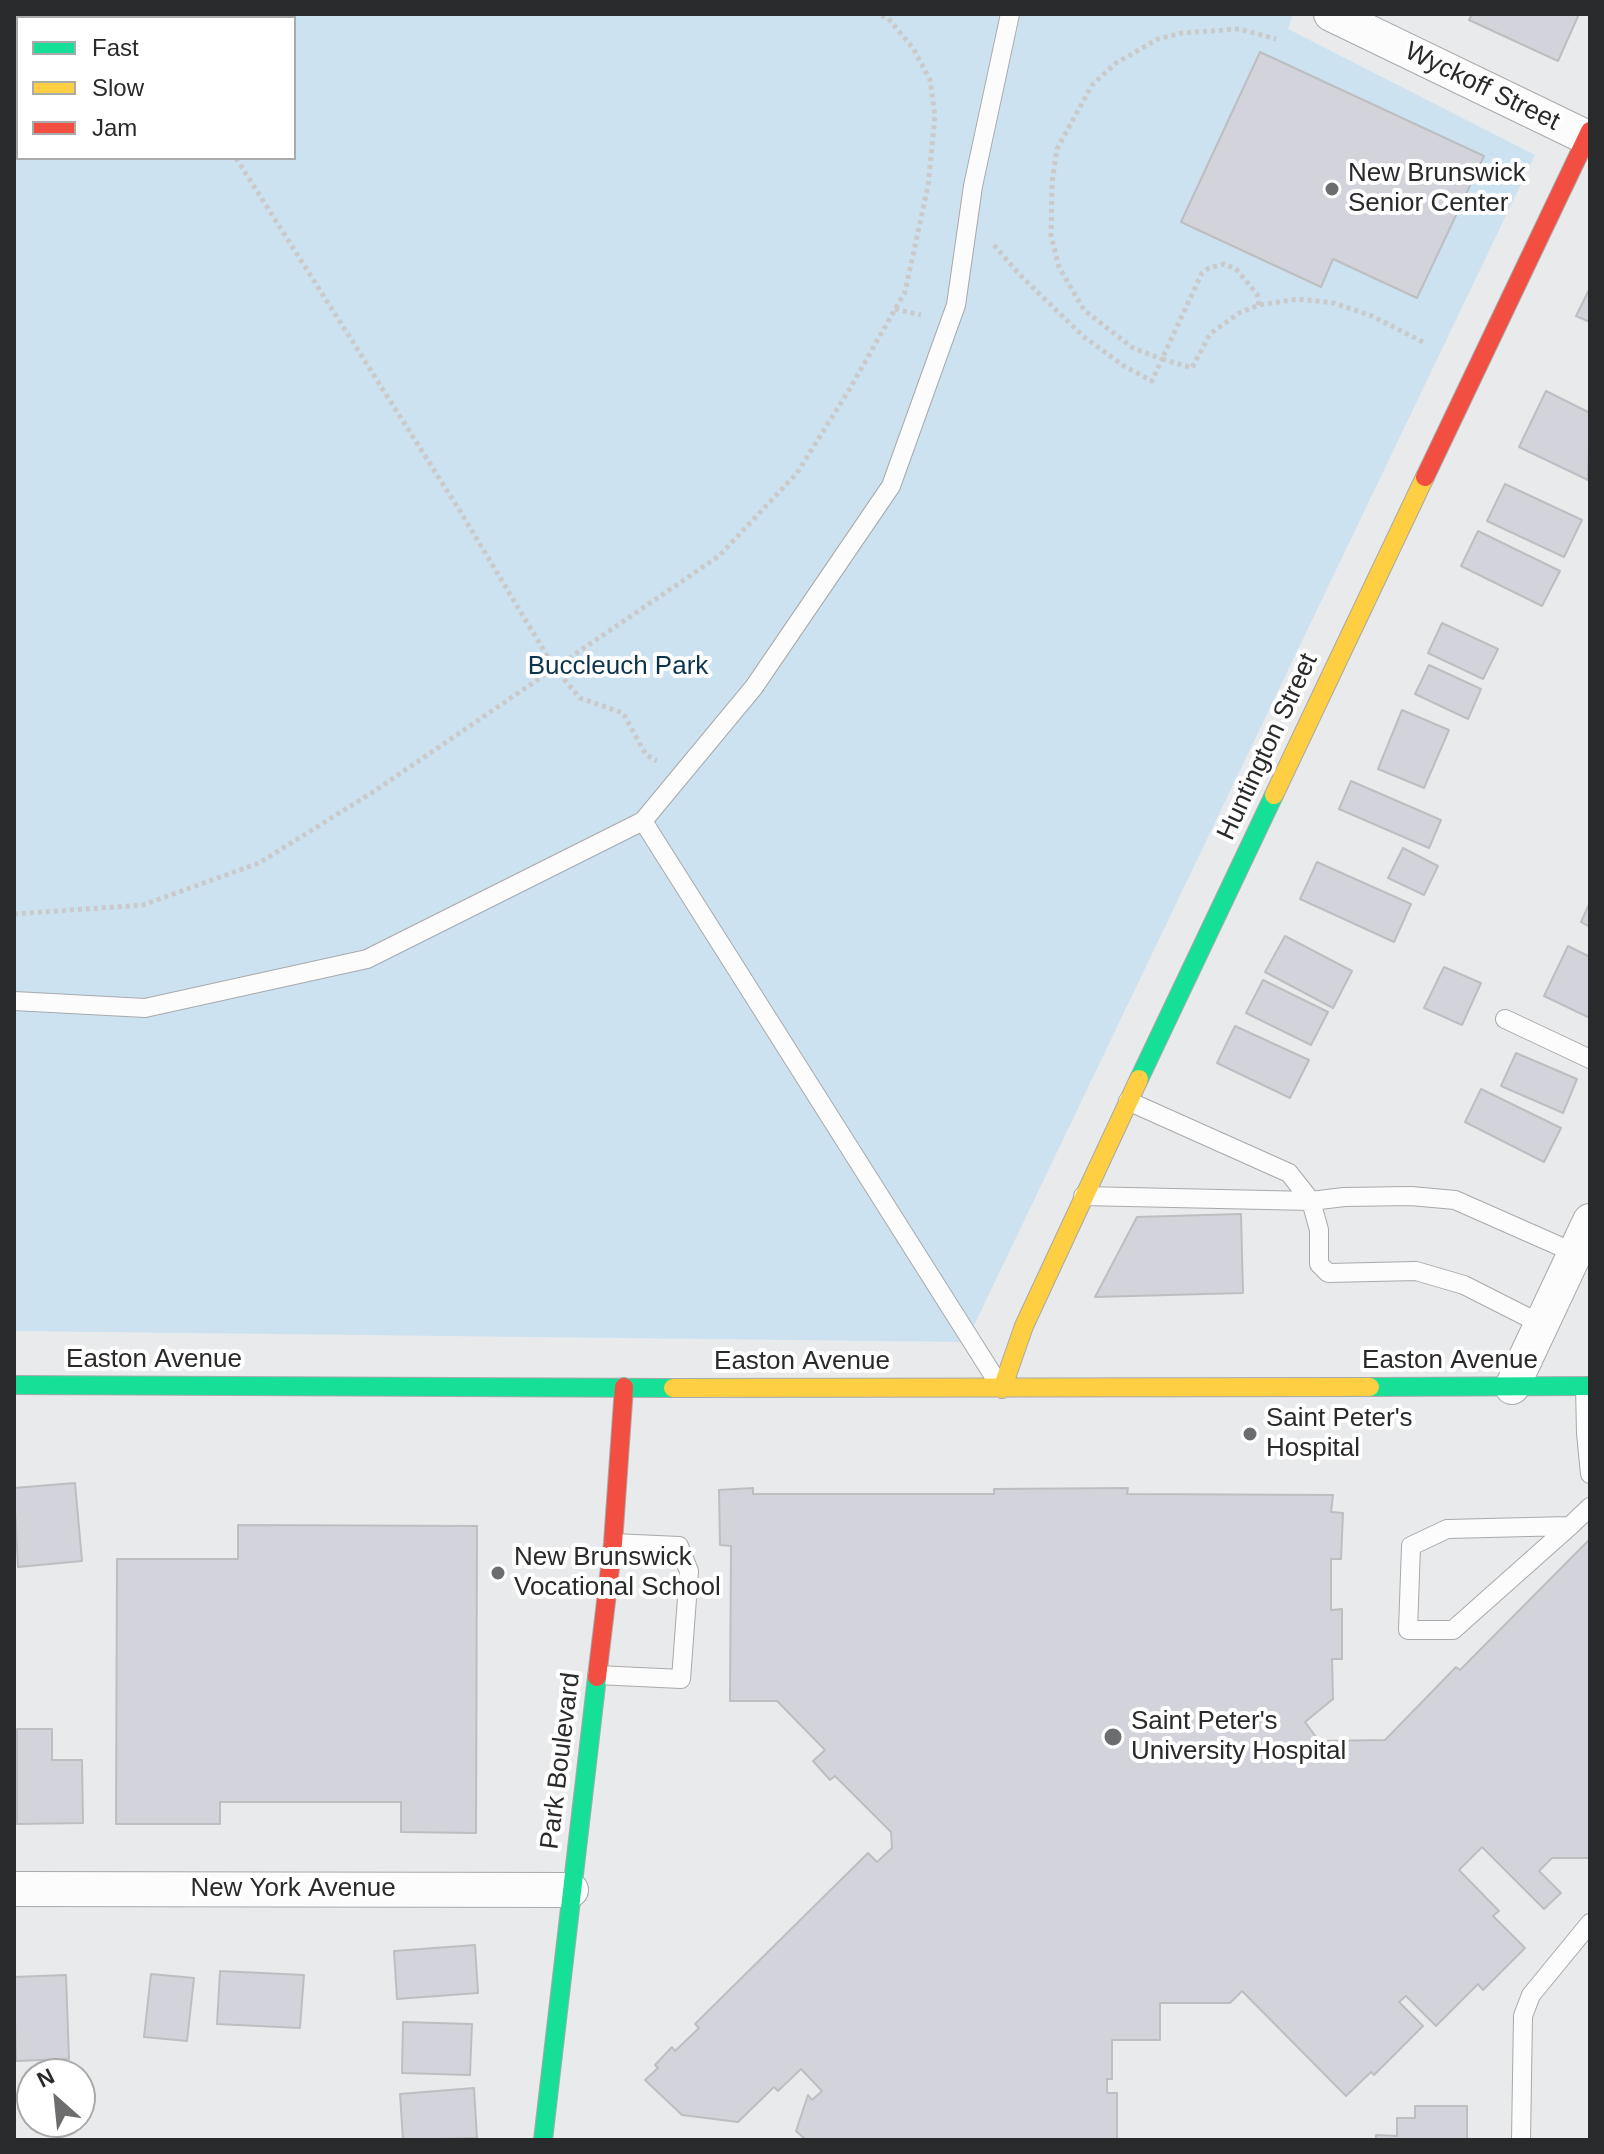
<!DOCTYPE html>
<style>
body{margin:0}
#map{position:relative;width:1604px;height:2154px;overflow:hidden;background:#e8eaec;font-family:Helvetica,sans-serif}
canvas{display:block}
.frame{position:absolute;inset:0;border:16px solid #292a2b;pointer-events:none}
.legend{position:absolute;left:16px;top:16px;width:280px;height:144px;box-sizing:border-box;background:#fff;border:2px solid #a9aaaa;margin:0;padding:10px 14px;list-style:none;font-size:24px;color:#292a2b}
.legend li{display:flex;align-items:center;gap:16px;height:40px}
.legend b{width:40px;border:2px solid #a9aaaa}
.north{position:absolute;left:16px;top:2058px;width:80px;height:80px;box-sizing:border-box;background:#fff;border:2px solid #a9aaaa;border-radius:50%;rotate:333deg;font-size:22px;font-weight:700;line-height:32px;text-align:center;color:#292a2b}
.north::after{content:'';display:block;margin:auto;width:28px;height:36px;background:#6c6d6f;clip-path:polygon(50% 0,100% 100%,50% 72%,0 100%)}
</style>
<div id="map">
<canvas width="1604" height="2154"></canvas>
<div class="frame"></div>
<ul class="legend">
<li><b style="height:10px;background:#16e098"></b>Fast</li>
<li><b style="height:10px;background:#ffcf43"></b>Slow</li>
<li><b style="height:10px;background:#f24e42"></b>Jam</li>
</ul>
<div class="north">N</div>
</div>
<script>
const ctx = document.querySelector('canvas').getContext('2d');
ctx.lineJoin = 'round';
function fill(path, color) { ctx.fillStyle = color; ctx.fill(path, 'evenodd'); }
const poly = rows => new Path2D(rows.map(r => 'M' + r).join(''));
function stroke(path, color, width, dash) { ctx.strokeStyle = color; ctx.lineWidth = width; ctx.lineCap = dash ? 'butt' : 'round'; ctx.setLineDash(dash || []); ctx.stroke(path); }
function label(font, color, halo, rows, align = 'center') {
  ctx.font = font + ' Helvetica,sans-serif'; ctx.lineWidth = 8; ctx.setLineDash([]); ctx.textBaseline = 'middle'; ctx.strokeStyle = halo; ctx.fillStyle = color; for (const [text, x, y, turn = 0] of rows) {
    ctx.save(); ctx.translate(x, y); ctx.rotate((+turn || 0) * Math.PI / 180); ctx.textAlign = isNaN(turn) ? turn : align; if (halo) ctx.strokeText(text, 0, 0); ctx.fillText(text, 0, 0); ctx.restore();
  }
}
fill(poly([
 [14,14,1293,14,1288,29,1535,155,966,1342,14,1331],
 [18,18,294,18,294,158,18,158]
]), '#cde2f1');
const building = poly([
 [1472,14,1579,14,1558,61,1469,20,1472,14],
 [1260,52,1484,156,1417,298,1333,259,1321,287,1181,222,1260,52],
 [1590,288,1590,322,1576,316,1590,288],
 [1546,391,1590,413,1588,480,1519,447,1546,391],
 [1505,484,1582,520,1564,557,1487,521,1505,484],
 [1478,531,1560,571,1542,606,1461,566,1478,531],
 [1442,623,1498,649,1483,679,1428,653,1442,623],
 [1429,665,1481,689,1468,719,1415,694,1429,665],
 [1402,710,1449,730,1424,788,1378,769,1402,710],
 [1351,781,1441,820,1429,848,1339,809,1351,781],
 [1403,848,1438,866,1424,895,1388,878,1403,848],
 [1317,862,1411,904,1394,942,1300,899,1317,862],
 [1590,902,1590,927,1581,922,1590,902],
 [1285,936,1352,971,1333,1008,1265,972,1285,936],
 [1568,946,1590,957,1590,1018,1544,996,1568,946],
 [1444,967,1481,983,1462,1025,1424,1008,1444,967],
 [1263,980,1328,1012,1311,1045,1246,1013,1263,980],
 [1235,1026,1309,1060,1290,1098,1217,1063,1235,1026],
 [1516,1053,1577,1079,1563,1113,1501,1086,1516,1053],
 [1481,1089,1561,1128,1544,1162,1465,1122,1481,1089],
 [1241,1214,1243,1293,1095,1297,1137,1217,1241,1214],
 [75,1483,82,1561,18,1567,14,1488,75,1483],
 [753,1488,753,1494,994,1494,994,1489,1128,1488,1127,1494,1333,1495,1331,1512,1343,1513,1341,1559,1331,1559,1331,1610,1342,1609,1342,1659,1332,1659,1333,1699,1305,1722,1319,1741,1385,1740,1456,1667,1460,1670,1590,1539,1590,1858,1552,1858,1539,1871,1561,1893,1544,1909,1482,1847,1459,1870,1499,1911,1493,1916,1525,1948,1483,1990,1478,1984,1436,2026,1406,1996,1399,2002,1423,2026,1374,2075,1371,2072,1346,2096,1242,1991,1230,2003,1160,2003,1160,2040,1112,2040,1112,2079,1107,2079,1107,2093,1117,2093,1117,2140,806,2140,796,2131,808,2095,812,2100,822,2091,801,2069,778,2091,774,2087,738,2122,682,2115,645,2080,658,2068,655,2065,672,2047,675,2051,699,2028,695,2024,868,1853,877,1862,892,1848,891,1832,835,1776,830,1780,813,1761,825,1750,777,1701,730,1701,731,1546,720,1545,719,1490,753,1488],
 [238,1525,477,1526,476,1833,401,1832,401,1802,220,1802,220,1824,116,1824,117,1559,238,1559,238,1525],
 [17,1729,52,1729,52,1760,82,1760,83,1823,17,1824,17,1729],
 [475,1945,478,1993,397,1999,394,1951,475,1945],
 [220,1971,304,1975,300,2028,217,2024,220,1971],
 [151,1974,194,1978,187,2041,144,2037,151,1974],
 [66,1975,69,2059,16,2061,14,1977,66,1975],
 [403,2022,472,2024,470,2075,402,2073,403,2022],
 [474,2088,477,2138,403,2140,400,2094,474,2088],
 [1415,2106,1467,2106,1467,2140,1376,2140,1376,2135,1397,2136,1397,2118,1415,2118,1415,2106]
]);
fill(building, '#d3d3dc');
stroke(building, '#bdbec0', 2);
const lane = poly([
 [643,821,1000,1386],
 [14,1001,145,1008,367,959,643,821,754,687,891,486,956,305,973,186,1010,14],
 [1505,1019,1590,1059],
 [1128,1101,1289,1173,1311,1201,1319,1230,1319,1264,1328,1273,1416,1271,1464,1285,1541,1324],
 [1083,1196,1311,1201,1344,1197,1411,1196,1455,1200,1575,1253],
 [1585,1386,1586,1433,1590,1474],
 [1570,1526,1447,1529,1411,1546,1408,1630,1453,1630,1570,1526,1590,1507],
 [597,1675,681,1679,689,1571,679,1546,613,1543],
 [1521,2140,1523,2016,1531,1995,1590,1923]
]);
const street = poly([
 [1331,14,1590,139],
 [1512,1387,1590,1221],
 [14,1889,571,1890]
]);
const fast = poly([
 [1139,1079,1274,795],
 [14,1385,673,1388],
 [1370,1387,1590,1386],
 [543,2140,597,1677]
]);
const slow = poly([
 [1274,795,1425,477],
 [673,1388,1370,1387],
 [1002,1389,1024,1326,1139,1079]
]);
const jam = poly([
 [1425,477,1590,131],
 [597,1677,613,1543,624,1387]
]);
stroke(lane, '#a7a9ab', 20);
stroke(street, '#a7a9ab', 36);
stroke(fast, '#a7a9ab', 20);
stroke(slow, '#a7a9ab', 20);
stroke(jam, '#a7a9ab', 20);
stroke(poly([
 [146,14,149,18],
 [236,158,460,511,555,669,580,698,623,713,646,755,657,761],
 [994,245,1019,274,1084,337,1124,366,1152,381,1162,359,1133,348,1084,310,1059,267,1051,235,1052,183,1057,149,1092,85,1116,63,1158,39,1182,33,1239,29,1276,39],
 [1259,305,1257,294,1236,269,1224,264,1209,268,1202,273,1162,359,1192,368,1210,334,1239,313,1259,305,1298,299,1334,303,1372,316,1425,343],
 [895,309,921,315],
 [14,914,143,905,259,863,373,792,719,556,797,473,849,390,905,292,928,186,935,116,930,80,913,48,888,18,877,14]
]), '#cacacb', 5, [4, 4]);
stroke(lane, '#fcfcfc', 18);
stroke(street, '#fcfcfc', 34);
stroke(fast, '#16e098', 18);
stroke(slow, '#ffcf43', 18);
stroke(jam, '#f24e42', 18);
for (const [x, y, r, color] of [
 [1332,189,8,"#6c6d6f"],
 [1250,1434,8,"#6c6d6f"],
 [498,1573,8,"#6c6d6f"],
 [1113,1737,10,"#6c6d6f"]
]) { const dot = new Path2D(); dot.arc(x, y, r, 0, 2 * Math.PI); ctx.fillStyle = color; ctx.fill(dot); stroke(dot, '#fff', 3); }
label('26px', '#292a2b', '#fff', [
 ["Wyckoff Street",1482,87,26],
 ["Huntington Street",1268,747,-65],
 ["Easton Avenue",154,1360],
 ["Easton Avenue",1450,1361],
 ["Easton Avenue",802,1362],
 ["Park Boulevard",561,1761,-83],
 ["New York Avenue",293,1889]
]);
label('26px', '#292a2b', '#fff', [
 ["New Brunswick",1348,174],
 ["Senior Center",1348,204],
 ["Saint Peter's",1266,1419],
 ["Hospital",1266,1449],
 ["New Brunswick",514,1558],
 ["Vocational School",514,1588],
 ["Saint Peter's",1131,1722],
 ["University Hospital",1131,1752]
], 'left');
label('26px', '#0c344d', '#fff', [
 ["Buccleuch Park",618,667]
]);
</script>
